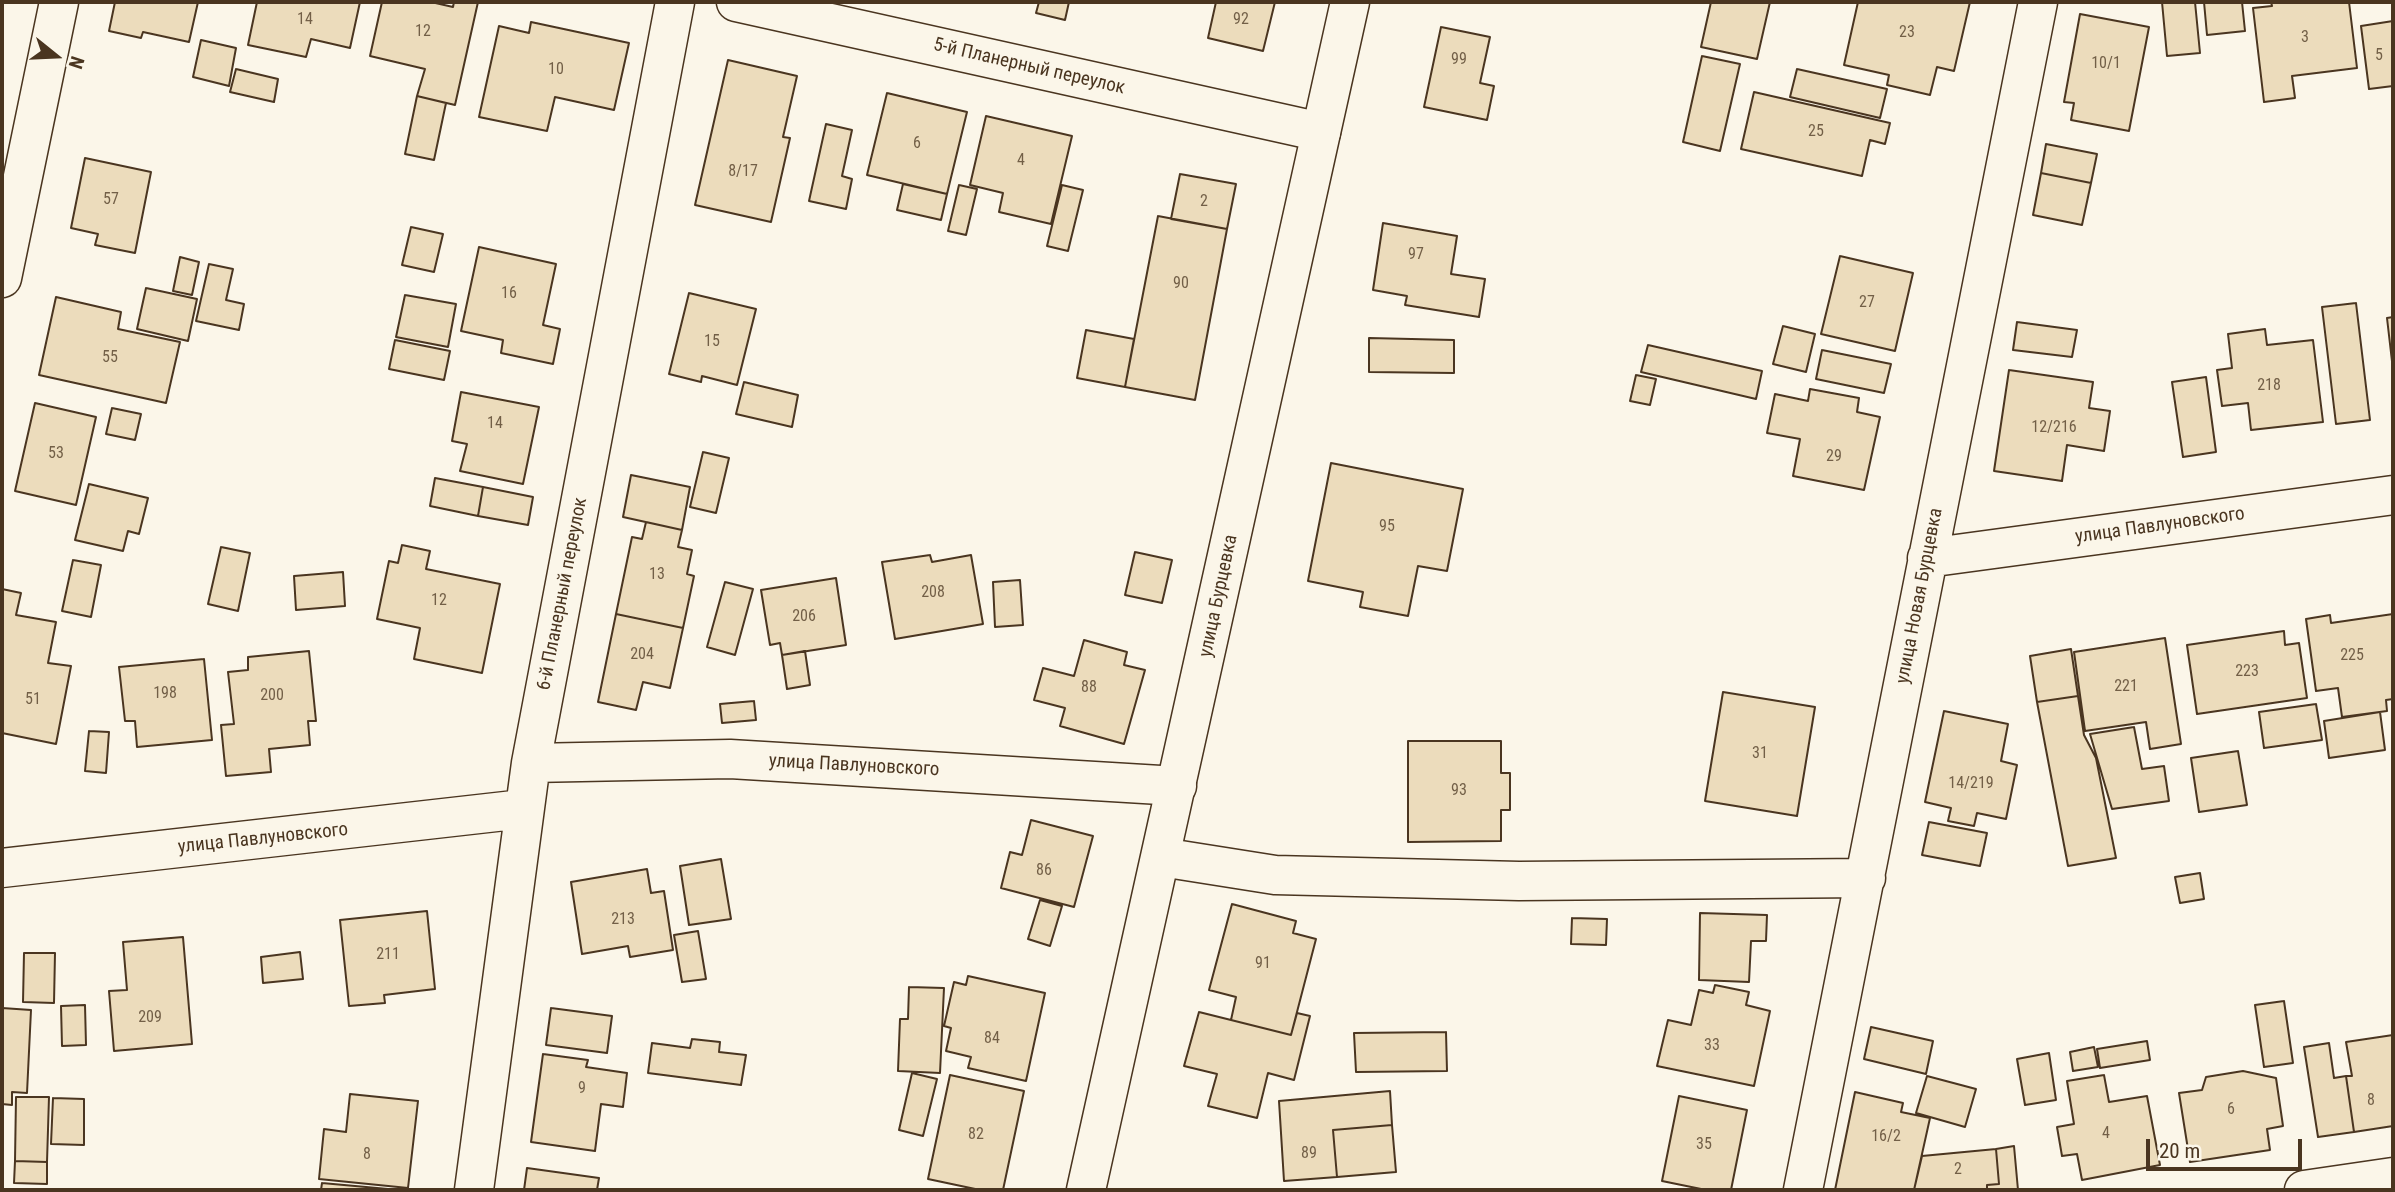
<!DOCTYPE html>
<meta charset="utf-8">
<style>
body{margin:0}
#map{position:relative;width:2395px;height:1192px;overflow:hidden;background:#fbf6e9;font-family:"Roboto Condensed",sans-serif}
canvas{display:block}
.frame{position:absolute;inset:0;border:4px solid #4a3520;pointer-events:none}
.north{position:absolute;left:21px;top:21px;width:70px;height:70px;-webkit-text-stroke:5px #fbf6e9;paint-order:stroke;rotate:108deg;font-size:19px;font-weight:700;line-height:28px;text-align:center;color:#4a3520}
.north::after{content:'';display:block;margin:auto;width:24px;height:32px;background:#4a3520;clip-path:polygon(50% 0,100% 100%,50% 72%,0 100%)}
.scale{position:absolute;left:2146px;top:1139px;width:156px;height:32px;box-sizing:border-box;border:4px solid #4a3520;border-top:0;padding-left:9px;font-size:21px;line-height:24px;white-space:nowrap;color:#4a3520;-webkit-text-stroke:5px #fbf6e9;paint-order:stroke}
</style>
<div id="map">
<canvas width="2395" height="1192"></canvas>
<div class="frame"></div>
<div class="north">N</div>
<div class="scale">20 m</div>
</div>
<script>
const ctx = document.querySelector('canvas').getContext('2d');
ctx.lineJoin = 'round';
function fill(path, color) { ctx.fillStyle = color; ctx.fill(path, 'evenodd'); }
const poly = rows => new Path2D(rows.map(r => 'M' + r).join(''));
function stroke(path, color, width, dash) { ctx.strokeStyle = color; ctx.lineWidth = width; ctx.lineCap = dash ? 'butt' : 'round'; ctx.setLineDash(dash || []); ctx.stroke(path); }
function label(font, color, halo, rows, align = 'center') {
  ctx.font = font + ' "Roboto Condensed",sans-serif'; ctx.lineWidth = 5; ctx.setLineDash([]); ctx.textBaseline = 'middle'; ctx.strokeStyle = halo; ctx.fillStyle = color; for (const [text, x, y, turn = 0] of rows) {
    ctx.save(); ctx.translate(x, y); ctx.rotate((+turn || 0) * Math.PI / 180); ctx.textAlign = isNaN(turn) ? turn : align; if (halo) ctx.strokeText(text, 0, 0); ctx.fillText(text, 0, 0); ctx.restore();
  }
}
const building = poly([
 [115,2,198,2,189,42,143,32,141,38,109,31,115,2],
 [257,2,360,2,350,48,311,39,306,57,248,45,257,2],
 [382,2,431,2,453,7,454,2,478,2,455,105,417,96,425,69,370,56,382,2],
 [1039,2,1069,2,1065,20,1036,13,1039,2],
 [1216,2,1275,2,1263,51,1208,38,1216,2],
 [1711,2,1770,2,1757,59,1701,47,1711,2],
 [1858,2,1970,2,1954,71,1937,67,1930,95,1887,85,1889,75,1844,65,1858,2],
 [2162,2,2195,2,2200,53,2167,56,2162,2],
 [2204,2,2242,2,2245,31,2207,35,2204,2],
 [2271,2,2349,2,2357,68,2292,76,2295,98,2264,102,2253,8,2272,6,2271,2],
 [2080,14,2149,27,2129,131,2071,120,2074,103,2064,102,2080,14],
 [2393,21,2393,86,2369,89,2361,26,2393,21],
 [531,22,629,43,614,110,555,97,547,131,479,117,499,26,529,33,531,22],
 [1441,27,1490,37,1480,83,1494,86,1487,120,1424,107,1441,27],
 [201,40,236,48,229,86,193,77,201,40],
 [1702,56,1740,64,1720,151,1683,142,1702,56],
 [728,60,797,76,783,137,790,138,771,222,695,205,728,60],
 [236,69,278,79,274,102,230,92,236,69],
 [1797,69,1887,89,1880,118,1790,97,1797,69],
 [1754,92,1890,123,1885,144,1870,140,1862,176,1741,149,1754,92],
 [887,93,967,112,947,194,867,175,887,93],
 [417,96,446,103,434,160,405,154,417,96],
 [986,116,1072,136,1051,224,999,212,1003,193,970,185,986,116],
 [826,124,852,130,842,176,852,179,846,209,809,201,826,124],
 [2046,144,2097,154,2091,183,2041,173,2046,144],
 [85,158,151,172,135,253,95,245,98,234,71,228,85,158],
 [2041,173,2091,183,2082,225,2033,215,2041,173],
 [1180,174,1236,184,1227,229,1171,219,1180,174],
 [903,184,947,194,941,220,897,210,903,184],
 [959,185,977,189,966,235,948,231,959,185],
 [1062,185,1083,190,1068,251,1047,246,1062,185],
 [1158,216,1227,229,1195,400,1125,387,1158,216],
 [1383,223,1457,236,1451,274,1485,279,1479,317,1405,305,1407,296,1373,290,1383,223],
 [411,227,443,234,434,272,402,265,411,227],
 [479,247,556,264,543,325,560,329,553,364,501,353,503,340,461,331,479,247],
 [1840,256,1913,273,1895,351,1821,334,1840,256],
 [180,257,199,262,192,295,173,291,180,257],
 [209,264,233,269,226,300,244,304,239,330,196,321,209,264],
 [146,288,197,299,188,341,137,329,146,288],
 [689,293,756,309,737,385,702,376,701,382,669,374,689,293],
 [405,295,456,304,448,347,396,337,405,295],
 [56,297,121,312,118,329,180,342,166,403,39,375,56,297],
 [2356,303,2370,420,2336,424,2322,307,2356,303],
 [2393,317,2393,370,2387,318,2393,317],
 [2017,322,2077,330,2072,357,2013,350,2017,322],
 [1783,326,1815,334,1806,372,1773,364,1783,326],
 [2265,329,2267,345,2313,340,2323,422,2251,430,2248,403,2222,406,2217,370,2232,368,2228,334,2265,329],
 [1086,330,1134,339,1125,387,1077,378,1086,330],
 [1369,338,1454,340,1454,373,1369,372,1369,338],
 [395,340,450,351,444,380,389,369,395,340],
 [1648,345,1762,371,1756,399,1641,372,1648,345],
 [1822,350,1891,364,1884,393,1816,379,1822,350],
 [2009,370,2093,382,2089,408,2110,411,2104,451,2067,445,2062,481,1994,471,2009,370],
 [1636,375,1656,379,1650,405,1630,401,1636,375],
 [2206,377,2216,452,2183,457,2172,382,2206,377],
 [744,382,798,395,792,427,736,414,744,382],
 [1810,389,1859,398,1857,412,1880,417,1864,490,1793,476,1800,439,1767,433,1775,394,1808,401,1810,389],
 [461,392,539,407,523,484,460,471,467,444,452,441,461,392],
 [35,403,96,417,76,505,15,491,35,403],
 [112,408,141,414,135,440,106,434,112,408],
 [703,452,729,458,716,513,690,507,703,452],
 [1331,463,1463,489,1447,571,1418,566,1408,616,1360,607,1363,592,1308,581,1331,463],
 [631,475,690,487,682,530,623,517,631,475],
 [435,478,483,487,478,516,430,506,435,478],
 [89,484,148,498,139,534,128,531,123,551,75,540,89,484],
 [483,487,533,497,528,525,478,516,483,487],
 [646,522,682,530,678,547,692,550,687,574,694,576,683,628,616,614,632,537,642,539,646,522],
 [402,545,430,551,426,569,500,584,482,673,414,659,420,628,377,619,389,561,398,563,402,545],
 [221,547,250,553,238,611,208,604,221,547],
 [1135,552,1172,560,1162,603,1125,595,1135,552],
 [930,555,932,562,971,555,983,624,895,639,882,562,930,555],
 [73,560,101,565,91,617,62,611,73,560],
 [343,572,345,606,296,610,294,576,343,572],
 [836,578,846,645,782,655,780,643,770,645,761,590,836,578],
 [1020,580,1023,625,995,627,993,582,1020,580],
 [725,582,753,589,735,655,707,647,725,582],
 [2,589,21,593,16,615,56,622,48,663,71,666,56,744,2,733,2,589],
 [616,614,683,628,670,688,643,682,636,710,598,702,616,614],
 [2393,614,2393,699,2386,700,2387,711,2342,717,2338,688,2316,691,2306,619,2330,615,2331,623,2393,614],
 [2284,631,2285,645,2299,643,2307,698,2197,714,2187,645,2284,631],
 [2165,638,2181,744,2150,749,2146,722,2085,731,2074,652,2165,638],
 [1084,640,1127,652,1124,665,1145,670,1124,744,1060,726,1065,708,1034,700,1043,668,1074,676,1084,640],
 [2071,649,2078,696,2037,702,2030,656,2071,649],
 [309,651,316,721,308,721,310,745,269,749,271,772,226,776,221,725,234,724,228,672,248,670,248,657,309,651],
 [805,651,810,685,787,689,782,655,805,651],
 [204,659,212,740,137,747,135,721,125,721,119,667,204,659],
 [1723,692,1815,707,1797,816,1705,801,1723,692],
 [2078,696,2084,735,2096,758,2116,858,2068,866,2037,702,2078,696],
 [754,701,756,720,722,723,720,704,754,701],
 [2316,704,2322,740,2264,748,2259,712,2316,704],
 [1944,711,2008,724,2001,761,2017,765,2006,819,1977,813,1974,826,1948,821,1951,808,1925,802,1944,711],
 [2380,712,2385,750,2329,758,2324,721,2380,712],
 [2134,727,2142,769,2164,766,2169,801,2112,809,2090,734,2134,727],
 [89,731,109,732,106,773,85,771,89,731],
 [1408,741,1501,741,1501,773,1510,773,1510,810,1501,810,1501,841,1408,842,1408,741],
 [2238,751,2247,805,2199,812,2191,758,2238,751],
 [1031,820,1093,836,1074,907,1001,888,1010,852,1022,855,1031,820],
 [1929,822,1987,833,1980,866,1922,855,1929,822],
 [721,859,731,919,689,925,680,866,721,859],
 [647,869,651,893,664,891,673,950,630,957,628,946,582,954,571,882,647,869],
 [2200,873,2204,899,2180,903,2175,877,2200,873],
 [1040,900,1062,906,1050,946,1028,939,1040,900],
 [1232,904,1296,921,1293,933,1316,939,1291,1035,1231,1020,1236,997,1209,990,1232,904],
 [427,911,435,989,384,995,385,1003,349,1006,340,920,427,911],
 [1700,913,1767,915,1766,941,1751,941,1749,982,1699,980,1700,913],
 [1572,918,1607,919,1606,945,1571,944,1572,918],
 [698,931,706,979,682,982,674,935,698,931],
 [183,937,192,1044,114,1051,109,991,127,990,123,942,183,937],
 [300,952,303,979,263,983,261,957,300,952],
 [24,953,55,953,54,1003,23,1002,24,953],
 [968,976,1045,993,1026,1081,968,1068,971,1057,946,1051,951,1028,944,1026,954,982,966,985,968,976],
 [1715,985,1749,992,1746,1005,1770,1011,1754,1086,1657,1066,1668,1020,1691,1025,1699,990,1713,993,1715,985],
 [909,987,944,988,940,1073,898,1071,900,1019,908,1019,909,987],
 [2284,1001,2293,1063,2264,1067,2255,1005,2284,1001],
 [85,1005,86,1045,62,1046,61,1006,85,1005],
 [2,1008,31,1010,27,1093,12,1092,12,1105,2,1104,2,1008],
 [551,1008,612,1016,607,1053,546,1045,551,1008],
 [1199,1012,1291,1035,1297,1013,1310,1016,1294,1080,1268,1073,1257,1118,1208,1106,1217,1074,1184,1066,1199,1012],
 [1871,1027,1933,1041,1926,1074,1864,1059,1871,1027],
 [1446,1032,1447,1071,1356,1072,1354,1033,1446,1032],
 [2393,1035,2393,1126,2354,1132,2346,1076,2352,1076,2346,1042,2393,1035],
 [692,1039,720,1042,719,1052,746,1055,741,1085,648,1073,652,1043,690,1048,692,1039],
 [2147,1041,2150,1060,2100,1068,2097,1049,2147,1041],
 [2329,1043,2334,1078,2346,1076,2354,1132,2318,1137,2304,1047,2329,1043],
 [2094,1047,2098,1067,2073,1071,2070,1052,2094,1047],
 [2049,1053,2056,1100,2025,1105,2017,1059,2049,1053],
 [543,1054,588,1060,586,1067,627,1073,623,1107,601,1104,595,1151,531,1142,543,1054],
 [2243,1071,2276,1078,2283,1126,2267,1129,2270,1150,2190,1162,2179,1093,2202,1090,2206,1077,2243,1071],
 [912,1073,937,1079,923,1136,899,1130,912,1073],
 [950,1075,1024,1091,1003,1190,980,1190,928,1179,950,1075],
 [2104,1075,2109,1102,2147,1096,2160,1165,2082,1180,2077,1154,2062,1156,2057,1127,2074,1124,2067,1081,2104,1075],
 [1927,1076,1976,1089,1965,1127,1916,1113,1927,1076],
 [1390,1091,1392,1125,1333,1130,1337,1177,1284,1181,1279,1101,1390,1091],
 [1855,1092,1903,1103,1901,1112,1930,1118,1914,1190,1835,1190,1855,1092],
 [350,1094,418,1101,408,1188,319,1179,324,1129,346,1132,350,1094],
 [1679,1096,1747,1110,1731,1190,1706,1190,1662,1181,1679,1096],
 [16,1097,49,1097,47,1162,15,1161,16,1097],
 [53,1098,84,1099,84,1145,51,1144,53,1098],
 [1392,1125,1396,1172,1337,1177,1333,1130,1392,1125],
 [2014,1146,2018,1190,1987,1190,1987,1185,1999,1184,1996,1149,2014,1146],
 [1996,1149,1999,1184,1987,1185,1987,1190,1914,1190,1922,1156,1996,1149],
 [15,1161,47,1162,47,1184,14,1183,15,1161],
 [527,1168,599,1178,597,1190,524,1190,527,1168],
 [322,1183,388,1189,321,1190,322,1183]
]);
fill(building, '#ecdcbc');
stroke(building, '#4a3520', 2);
const street = poly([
 [736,2,1321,132],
 [2,278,59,2],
 [1927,558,2393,495],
 [531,763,730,759,1177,786],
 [1161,857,1275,875,1519,881,1866,878],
 [2,868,523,809],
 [474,1190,531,763,675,2],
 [1803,1190,2038,2],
 [2304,1190,2393,1177]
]);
const secondary = poly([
 [1086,1190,1350,2]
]);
stroke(street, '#4a3520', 41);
stroke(secondary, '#4a3520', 41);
stroke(street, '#fbf6e9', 38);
stroke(secondary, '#fbf6e9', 38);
label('16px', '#725f47', null, [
 ["14",305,20],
 ["92",1241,20],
 ["12",423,32],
 ["23",1907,33],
 ["3",2305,38],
 ["5",2379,56],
 ["99",1459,60],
 ["10/1",2106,64],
 ["10",556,70],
 ["25",1816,132],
 ["6",917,144],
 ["4",1021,161],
 ["8/17",743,172],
 ["57",111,200],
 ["2",1204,202],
 ["97",1416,255],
 ["90",1181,284],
 ["16",509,294],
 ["27",1867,303],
 ["15",712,342],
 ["55",110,358],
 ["218",2269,386],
 ["14",495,424],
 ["12/216",2054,428],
 ["53",56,454],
 ["29",1834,457],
 ["95",1387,527],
 ["13",657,575],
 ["208",933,593],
 ["12",439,601],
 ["206",804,617],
 ["204",642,655],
 ["225",2352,656],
 ["223",2247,672],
 ["221",2126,687],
 ["88",1089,688],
 ["198",165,694],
 ["200",272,696],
 ["51",33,700],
 ["31",1760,754],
 ["14/219",1971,784],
 ["93",1459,791],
 ["86",1044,871],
 ["213",623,920],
 ["211",388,955],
 ["91",1263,964],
 ["209",150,1018],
 ["84",992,1039],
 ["33",1712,1046],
 ["9",582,1089],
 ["8",2371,1101],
 ["6",2231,1110],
 ["4",2106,1134],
 ["82",976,1135],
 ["16/2",1886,1137],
 ["35",1704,1145],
 ["89",1309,1154],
 ["8",367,1155],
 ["2",1958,1170]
]);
label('19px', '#4a3520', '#fbf6e9', [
 ["5-й Планерный переулок",1029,67,13],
 ["улица Павлуновского",2160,526,-8],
 ["6-й Планерный переулок",563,594,-79],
 ["улица Бурцевка",1219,596,-78],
 ["улица Новая Бурцевка",1920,596,-79],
 ["улица Павлуновского",854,766,3],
 ["улица Павлуновского",263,839,-6]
]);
</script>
